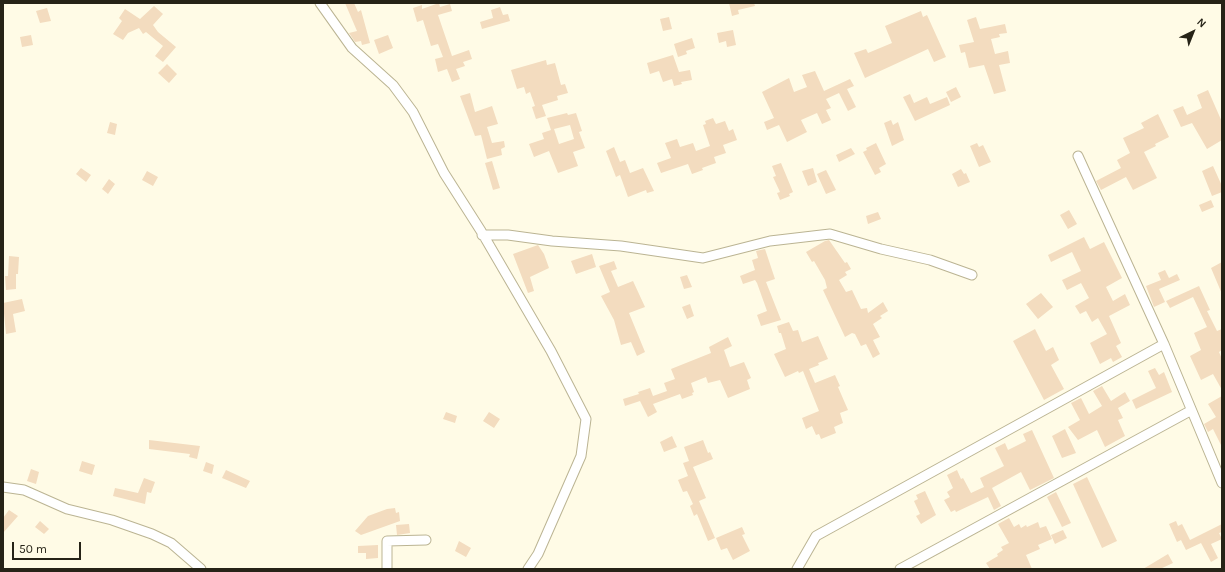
<!DOCTYPE html>
<style>
body{margin:0}
#map{position:relative;width:1225px;height:572px;overflow:hidden;background:#fffbe6;font-family:Karla,sans-serif}
canvas{display:block}
.frame{position:absolute;inset:0;border:4px solid #262317;pointer-events:none}
.north{position:absolute;left:1173px;top:12px;width:40px;height:40px;-webkit-text-stroke:3px #fffbe6;paint-order:stroke;rotate:43deg;font-size:11px;font-weight:700;line-height:16px;text-align:center;color:#262317}
.north::after{content:'';display:block;margin:auto;width:14px;height:18px;background:#262317;clip-path:polygon(50% 0,100% 100%,50% 72%,0 100%)}
.scale{position:absolute;left:12px;top:542px;width:69px;height:18px;box-sizing:border-box;border:2px solid #262317;border-top:0;padding-left:5px;font-size:12px;line-height:14px;white-space:nowrap;color:#262317;-webkit-text-stroke:3px #fffbe6;paint-order:stroke}
</style>
<div id="map">
<canvas width="1225" height="572"></canvas>
<div class="frame"></div>
<div class="north">N</div>
<div class="scale">50 m</div>
</div>
<script>
const ctx = document.querySelector('canvas').getContext('2d');
ctx.lineJoin = 'round';
function fill(path, color) { ctx.fillStyle = color; ctx.fill(path, 'evenodd'); }
const poly = rows => new Path2D(rows.map(r => 'M' + r).join(''));
function stroke(path, color, width, dash) { ctx.strokeStyle = color; ctx.lineWidth = width; ctx.lineCap = dash ? 'butt' : 'round'; ctx.setLineDash(dash || []); ctx.stroke(path); }
fill(poly([
 [345,3,354,3,358,12,361,10,370,43,362,45,361,41,355,42,349,33,357,31],
 [439,3,440,7,450,4,452,11,438,15,452,56,469,50,472,59,463,62,465,66,456,69,460,79,452,82,447,69,438,72,435,59,443,57,438,44,431,46,423,20,417,22,413,8,422,5,422,9],
 [729,3,754,3,755,6,738,10,739,14,732,16],
 [154,6,163,14,153,25,158,32,176,47,163,62,155,56,163,46,146,32,143,34,139,28,128,33,123,40,113,34,122,21,119,18,125,9,140,19],
 [500,7,503,15,508,14,510,21,482,29,480,22,493,18,491,10],
 [47,8,51,21,40,23,36,11],
 [921,11,923,17,927,15,946,57,934,62,928,49,865,78,854,53,866,49,868,53,892,43,885,26],
 [669,17,672,29,663,31,660,19],
 [976,17,980,29,1005,24,1007,33,999,34,1000,37,991,39,995,54,1008,51,1010,63,999,65,1006,91,994,94,984,65,969,68,965,52,961,53,959,45,974,42,967,20],
 [733,30,736,45,727,47,726,41,719,43,717,33],
 [31,35,33,45,22,47,20,37],
 [388,35,393,48,379,54,374,40],
 [692,38,695,48,686,51,687,54,678,57,674,44],
 [673,55,679,72,690,70,692,80,681,82,682,84,674,86,672,79,663,82,659,71,650,74,647,63],
 [546,60,547,65,555,63,561,85,565,84,568,93,557,96,558,100,542,105,546,116,536,119,532,107,535,106,530,92,526,94,524,87,517,89,511,70],
 [167,64,177,74,169,83,158,73],
 [815,71,824,91,850,79,854,86,847,89,856,107,848,111,839,93,826,99,831,108,826,110,831,120,822,124,817,113,801,120,807,132,787,142,779,125,767,130,764,122,774,118,762,92,789,78,794,92,807,87,802,75],
 [956,87,961,97,951,102,946,92],
 [1208,90,1222,122,1222,140,1207,149,1192,123,1181,127,1173,110,1183,106,1187,115,1202,108,1197,95],
 [470,93,475,112,492,106,498,124,487,127,492,143,504,141,505,147,501,149,502,155,487,159,481,135,475,136,460,96],
 [910,94,914,103,927,97,930,104,947,97,950,105,915,121,903,97],
 [567,113,568,115,576,113,582,131,579,132,585,148,573,152,578,166,558,173,549,151,534,157,529,144,544,139,542,133,551,130,547,118],
 [570,125,574,139,559,144,554,129],
 [1158,114,1169,137,1155,144,1156,146,1144,152,1157,178,1133,190,1126,177,1101,190,1096,181,1121,168,1117,160,1130,153,1123,138,1144,128,1141,123],
 [713,118,716,124,725,121,729,131,733,129,737,140,723,145,726,153,714,157,716,163,702,168,703,170,692,174,688,164,661,173,657,163,671,158,665,143,677,139,680,147,693,143,696,151,710,146,703,125,706,124,705,121],
 [891,120,893,125,898,122,904,140,892,146,884,123],
 [110,122,117,124,115,135,107,133],
 [876,143,886,164,879,168,881,172,875,175,863,152,867,150,866,148],
 [977,143,979,147,983,145,991,162,979,167,970,146],
 [614,147,620,162,625,160,630,173,643,168,654,191,647,193,646,190,628,197,620,175,616,177,606,151],
 [851,148,855,154,839,162,836,155],
 [492,161,500,188,493,190,485,163],
 [781,163,793,192,789,194,790,196,780,200,777,193,780,192,773,177,776,176,772,166],
 [1213,166,1222,186,1222,192,1212,196,1202,171],
 [81,168,91,175,86,182,76,174],
 [813,168,817,182,808,186,802,171],
 [961,169,964,174,966,173,970,182,958,187,952,174],
 [826,170,836,190,826,194,817,174],
 [147,171,158,177,153,186,142,180],
 [109,179,115,184,108,194,102,189],
 [1211,200,1214,207,1202,212,1199,205],
 [1069,210,1077,224,1068,229,1060,215],
 [878,212,881,219,868,224,866,216],
 [1084,237,1090,249,1104,242,1122,278,1106,287,1113,301,1125,294,1130,305,1109,316,1121,343,1116,346,1122,357,1113,362,1111,358,1100,364,1090,343,1107,334,1098,318,1092,322,1086,311,1080,314,1075,306,1089,298,1081,283,1067,290,1062,280,1081,271,1072,252,1051,262,1048,255],
 [829,240,845,263,847,262,851,269,845,272,847,275,839,280,846,292,852,290,861,309,867,308,868,313,883,302,888,311,880,316,882,318,873,324,880,337,873,340,880,354,873,358,866,344,861,346,855,334,852,333,845,337,823,290,827,288,825,280,814,261,812,262,806,252,825,241],
 [538,245,544,254,549,268,530,277,534,291,528,293,513,254],
 [765,249,775,279,766,282,781,320,761,326,757,315,767,311,757,283,755,280,743,284,740,276,755,270,752,260,758,258,756,251],
 [592,254,596,267,576,274,571,261],
 [9,256,19,257,18,274,16,274,16,289,6,290,5,276,8,276],
 [614,261,617,269,611,271,618,287,633,281,645,307,629,313,645,352,637,356,631,342,621,345,614,320,601,296,610,292,599,266],
 [1222,262,1222,294,1211,268],
 [1165,270,1169,278,1177,274,1180,280,1159,289,1165,302,1154,307,1146,286,1161,280,1158,273],
 [687,275,692,287,684,289,680,277],
 [1199,286,1210,310,1207,311,1217,331,1222,329,1222,350,1219,352,1222,359,1222,390,1213,374,1201,380,1190,356,1201,350,1194,333,1207,327,1193,297,1170,308,1166,301],
 [1041,293,1053,307,1038,319,1026,304],
 [22,299,25,311,13,314,16,332,6,334,3,303],
 [690,304,694,316,687,319,682,307],
 [789,322,793,331,798,330,802,342,818,336,828,359,818,363,819,365,809,369,815,383,835,375,840,386,838,387,848,410,840,413,843,423,834,427,836,433,821,439,819,434,816,435,812,426,806,429,802,418,819,411,803,371,799,373,798,371,785,377,774,354,786,349,781,333,779,333,777,326],
 [1035,329,1046,351,1053,347,1059,360,1051,365,1064,389,1044,400,1013,341],
 [728,337,732,346,724,350,730,367,744,362,751,378,747,380,750,389,728,398,720,380,708,383,706,377,691,383,694,392,692,393,693,395,682,399,680,394,653,404,657,412,648,417,640,401,625,406,623,399,639,394,638,392,650,388,653,396,667,391,664,383,675,379,671,369,711,353,709,347],
 [1155,368,1159,375,1164,372,1172,392,1136,409,1132,400,1156,388,1148,371],
 [1102,386,1111,401,1125,392,1130,401,1118,408,1123,418,1118,420,1125,436,1105,447,1097,430,1078,440,1068,427,1080,420,1071,403,1081,398,1089,414,1102,406,1093,391],
 [1222,396,1222,447,1213,429,1208,432,1204,424,1216,417,1208,404],
 [446,412,457,416,455,423,443,419],
 [489,412,500,419,494,428,483,421],
 [1065,429,1076,453,1062,458,1052,436],
 [1032,430,1054,478,1030,490,1021,472,992,488,1001,506,994,510,988,497,956,512,955,510,951,512,944,500,950,497,947,492,953,488,947,475,957,470,961,479,963,478,971,493,984,487,980,478,1004,466,995,448,1005,443,1008,450,1026,441,1023,434],
 [672,436,677,447,664,452,660,442],
 [149,440,200,446,197,459,189,457,190,454,149,449],
 [703,440,708,453,710,452,713,459,693,467,706,498,699,501,715,538,708,541,697,514,694,516,690,506,693,504,687,491,683,492,678,480,688,476,683,463,689,461,684,447],
 [82,461,95,465,92,475,79,471],
 [206,462,214,465,212,474,203,471],
 [31,469,39,472,36,484,27,481],
 [226,470,250,481,246,488,222,478],
 [1087,477,1117,541,1102,548,1073,484],
 [144,478,155,482,151,493,147,492,145,504,113,496,115,488,138,493],
 [925,491,936,515,921,524,916,516,920,514,914,501,918,499,916,495],
 [1056,492,1071,523,1062,527,1047,497],
 [395,508,396,513,399,512,400,521,361,535,355,531,368,516,387,509],
 [9,510,18,516,3,533,3,518],
 [1009,518,1014,527,1019,524,1021,528,1026,525,1027,527,1038,522,1040,528,1046,526,1052,539,1038,545,1040,549,1026,555,1032,569,990,569,986,563,998,556,997,554,1003,550,1001,547,1009,543,998,524],
 [40,521,49,529,44,534,35,527],
 [1176,521,1178,526,1182,524,1190,540,1222,524,1222,532,1219,533,1222,539,1211,544,1218,558,1211,562,1201,543,1186,550,1181,540,1177,542,1169,524],
 [409,524,410,533,397,535,396,525],
 [742,527,745,534,742,535,750,551,733,560,727,548,721,550,716,538],
 [1063,530,1067,538,1055,544,1051,535],
 [459,541,471,548,466,557,455,551],
 [378,545,378,558,366,559,366,553,358,553,358,546],
 [1168,554,1173,563,1160,569,1143,569]
]), '#f3dcbf');
const minor = poly([
 [320,3,352,48,393,85,413,112,444,173,481,231,551,351,586,419,581,456,538,554,528,569],
 [1078,156,1164,344,1222,483],
 [482,235,508,235,552,241,621,246,703,258,770,241,830,234,881,249,930,260,972,275],
 [3,487,24,490,67,509,112,520,152,534,171,543,201,569],
 [387,569,387,541,426,540],
 [797,569,816,536,1164,344],
 [900,569,1190,411]
]);
stroke(minor, '#bbb493', 11);
stroke(minor, '#fff', 9);
</script>
